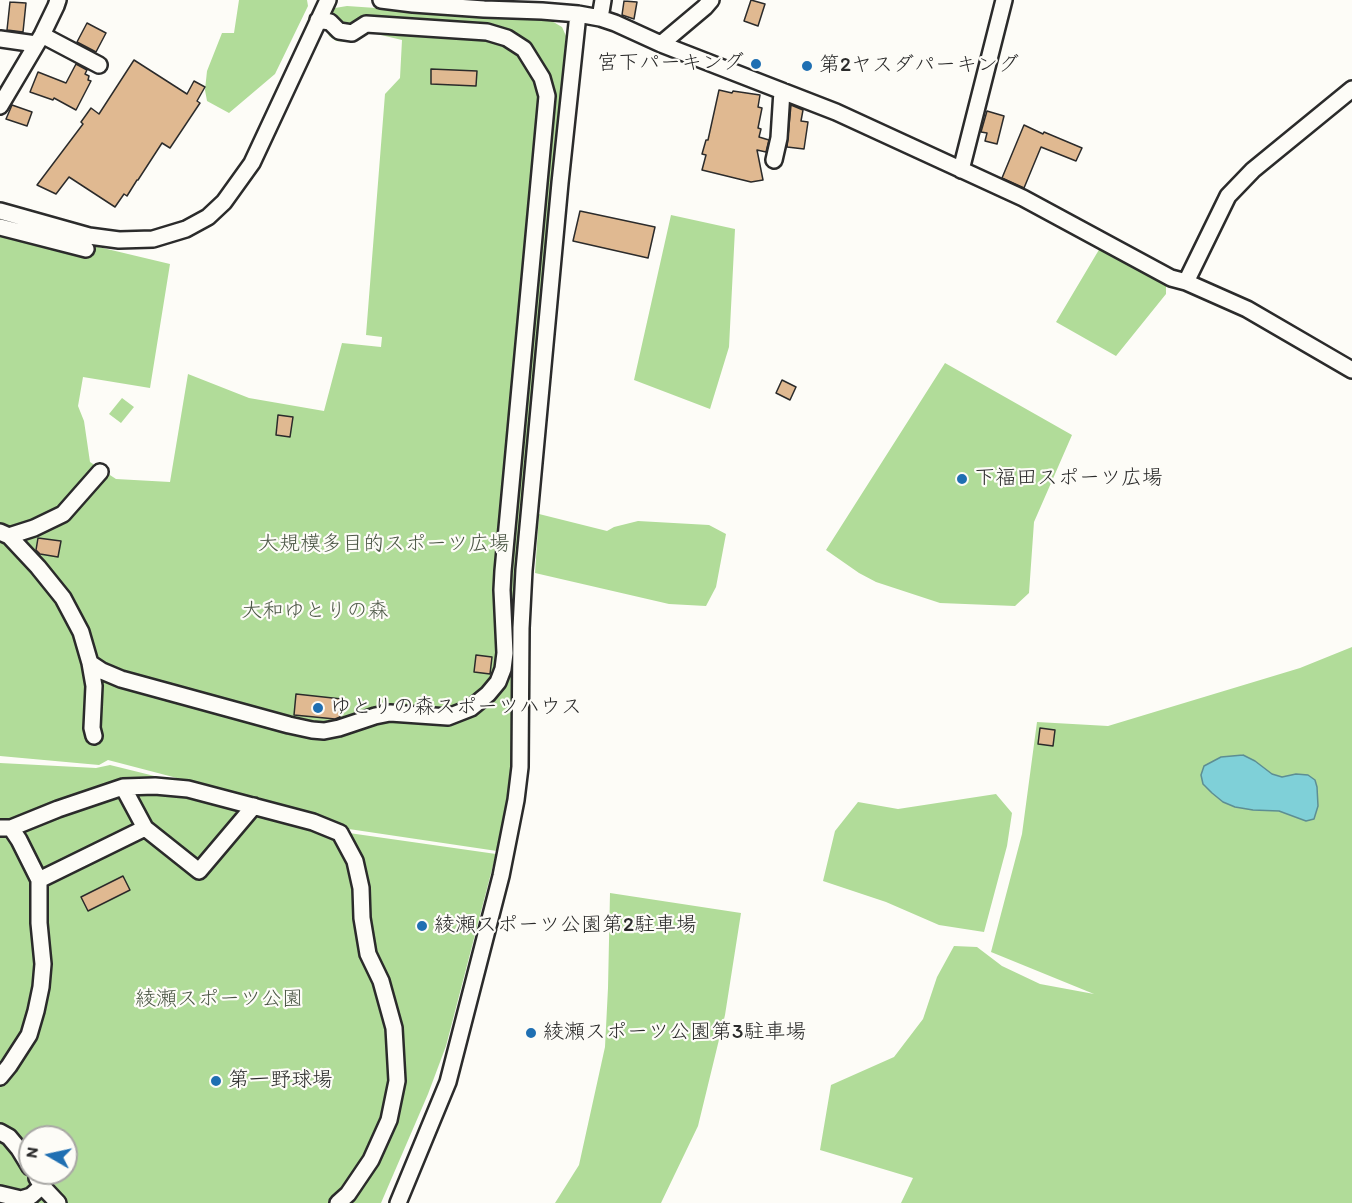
<!DOCTYPE html>
<meta charset="utf-8">
<style>
body{margin:0}
#map{position:relative;width:1352px;height:1203px;overflow:hidden;background:#fdfcf7;font-family:Itim,sans-serif}
canvas{display:block}
.north{position:absolute;left:18px;top:1125px;width:60px;height:60px;box-sizing:border-box;background:#fdfcf7;border:2px solid #a9a8a5;border-radius:50%;rotate:279deg;font-size:16px;font-weight:700;line-height:24px;text-align:center;color:#2b2b2b}
.north::after{content:'';display:block;margin:auto;width:21px;height:27px;background:#1f6fb2;clip-path:polygon(50% 0,100% 100%,50% 72%,0 100%)}
</style>
<div id="map">
<canvas width="1352" height="1203"></canvas>
<div class="north">N</div>
</div>
<script>
const ctx = document.querySelector('canvas').getContext('2d');
ctx.lineJoin = 'round';
function fill(path, color) { ctx.fillStyle = color; ctx.fill(path, 'evenodd'); }
const poly = rows => new Path2D(rows.map(r => 'M' + r).join(''));
function stroke(path, color, width, dash) { ctx.strokeStyle = color; ctx.lineWidth = width; ctx.lineCap = dash ? 'butt' : 'round'; ctx.setLineDash(dash || []); ctx.stroke(path); }
function label(font, color, halo, rows, align = 'center') {
  ctx.font = font + ' Itim,"Klee One",sans-serif'; ctx.lineWidth = 4.5; ctx.setLineDash([]); ctx.textBaseline = 'middle'; ctx.strokeStyle = halo; ctx.fillStyle = color; for (const [text, x, y, turn = 0] of rows) {
    ctx.save(); ctx.translate(x, y); ctx.rotate((+turn || 0) * Math.PI / 180); ctx.textAlign = isNaN(turn) ? turn : align; if (halo) ctx.strokeText(text, 0, 0); ctx.fillText(text, 0, 0); ctx.restore();
  }
}
fill(poly([
 [239,0,307,0,308,6,275,74,229,113,207,101,205,90,207,71,222,33,234,33],
 [347,6,550,20,562,27,566,36,511,616,513,750,507,811,497,851,342,828,311,813,108,760,99,765,0,756,0,220,86,244,170,264,150,388,83,377,78,406,84,421,90,462,116,479,170,482,188,374,249,398,324,411,342,343,381,347,382,337,366,335,385,94,400,78,402,40,364,31,348,42,336,41,329,36,325,24,327,14,335,8],
 [671,215,735,229,729,347,710,409,634,380],
 [1100,248,1166,282,1166,294,1116,356,1056,322],
 [945,363,1072,435,1034,522,1029,593,1015,606,940,603,876,582,859,573,826,550],
 [122,398,134,407,121,423,109,414],
 [539,514,607,531,614,527,638,521,709,525,726,534,716,587,706,606,669,604,535,573],
 [1352,647,1352,1203,901,1203,913,1178,820,1150,831,1085,894,1057,923,1019,937,977,954,946,977,947,1002,966,1040,984,1094,994,991,952,1022,834,1037,722,1108,726,1300,668],
 [0,763,96,768,110,765,308,814,342,832,496,854,446,1046,428,1094,381,1203,0,1203],
 [30,1137,66,1137,66,1173,30,1173],
 [996,794,1012,813,1007,846,984,932,939,925,886,902,823,881,835,831,858,802,898,809],
 [610,893,741,913,725,1015,698,1126,661,1203,555,1203,579,1165,605,1047,608,988]
]), '#b1dc99');
const water = poly([
 [1243,755,1255,761,1272,774,1282,777,1296,774,1308,775,1315,780,1317,787,1318,806,1314,819,1306,821,1279,811,1253,810,1235,807,1223,802,1212,793,1203,784,1201,775,1204,766,1221,757,1243,755]
]);
fill(water, '#7fd0d8');
stroke(water, '#5d8e93', 1.5);
const building = poly([
 [751,0,765,4,758,26,744,21,751,0],
 [624,1,637,2,634,19,622,15,624,1],
 [10,2,26,3,23,32,7,30,10,2],
 [87,23,106,33,96,52,77,42,87,23],
 [134,60,187,94,194,81,205,87,197,101,200,103,170,148,162,143,138,180,137,180,127,196,124,194,115,207,69,177,56,194,37,185,83,124,81,122,91,108,99,114,134,60],
 [76,64,87,70,85,74,89,76,88,80,91,81,76,110,54,98,53,100,30,92,38,72,66,83,76,64],
 [431,69,477,71,476,86,431,84,431,69],
 [719,90,732,93,733,91,760,95,758,107,762,108,758,128,761,129,759,137,769,140,766,152,757,150,763,180,751,182,702,170,706,155,702,154,706,140,708,140,719,90],
 [12,105,32,112,27,126,6,119,12,105],
 [791,105,803,110,801,121,808,122,804,149,787,147,791,105],
 [987,111,1004,116,997,144,985,141,987,133,981,132,987,111],
 [1024,125,1043,134,1044,132,1082,148,1076,161,1041,147,1024,188,1002,178,1024,125],
 [580,211,655,227,648,258,573,241,580,211],
 [782,380,796,387,790,400,776,393,782,380],
 [278,415,293,417,290,437,276,435,278,415],
 [38,538,61,541,58,557,40,554,36,550,38,538],
 [476,655,492,657,490,674,474,672,476,655],
 [296,694,342,699,340,717,335,719,294,715,296,694],
 [1040,728,1055,730,1053,746,1038,744,1040,728],
 [123,876,130,890,88,911,81,897,123,876]
]);
fill(building, '#e0b991');
stroke(building, '#2b2b2b', 1.5);
const minor = poly([
 [381,0,413,4,484,9,542,11,578,14,600,18,615,23,661,44,836,112,1023,198,1171,278,1186,282,1247,309,1352,370],
 [600,18,603,0],
 [42,35,99,65],
 [0,39,36,44],
 [661,44,705,7,711,0],
 [0,106,42,35,56,6,58,0],
 [774,160,779,138,782,91],
 [961,170,1004,0],
 [0,211,89,236,119,240,153,239,186,229,208,217,224,202,252,163,328,0],
 [0,227,86,249],
 [1186,282,1228,196,1253,170,1352,89],
 [0,532,9,536,38,567,63,598,81,632,90,663,94,686,92,728,94,736],
 [9,536,34,528,63,514,100,472],
 [90,663,102,671,121,679,289,725,312,730,324,731,339,728,375,716,390,713,448,717,471,708,488,694,498,682,503,669,505,653,502,590,503,571,547,96,542,78,524,49,507,38,487,32,366,24,352,33,339,31,330,22,318,20],
 [123,787,145,828,199,871,254,806],
 [0,828,11,828,58,809,123,787,155,786,188,789,313,822,340,833,355,861,361,888,362,918,368,954,381,981,394,1028,397,1081,389,1120,371,1160,348,1194,338,1203],
 [39,880,145,828],
 [0,1077,9,1066,29,1035,36,1011,41,987,43,964,39,923,39,880,19,840,11,828],
 [0,1132,9,1137,19,1149,30,1167],
 [37,1178,42,1186,58,1203],
 [0,1194,21,1199,31,1196,42,1186],
 [398,1203,448,1082,501,876,516,800,520,767,521,628,524,570,560,183,578,14]
]);
stroke(minor, '#2b2b2b', 20);
stroke(minor, '#fdfcf7', 15);
for (const [x, y, r, color] of [
 [756,64,6,"#1f6fb2"],
 [807,66,6,"#1f6fb2"],
 [962,479,6,"#1f6fb2"],
 [318,708,6,"#1f6fb2"],
 [422,926,6,"#1f6fb2"],
 [531,1033,6,"#1f6fb2"],
 [216,1081,6,"#1f6fb2"]
]) { const dot = new Path2D(); dot.arc(x, y, r, 0, 2 * Math.PI); ctx.fillStyle = color; ctx.fill(dot); stroke(dot, '#fdfcf7', 2); }
label('21px', '#2b2b2b', '#fdfcf7', [
 ["宮下パーキング",744,64,"right"],
 ["第2ヤスダパーキング",819,66],
 ["下福田スポーツ広場",974,479],
 ["ゆとりの森スポーツハウス",330,708],
 ["綾瀬スポーツ公園第2駐車場",434,926],
 ["綾瀬スポーツ公園第3駐車場",543,1033],
 ["第一野球場",228,1081]
], 'left');
label('21px', '#4c5746', '#fdfcf7', [
 ["大規模多目的スポーツ広場",384,545],
 ["大和ゆとりの森",315,612],
 ["綾瀬スポーツ公園",219,1000]
]);
</script>
